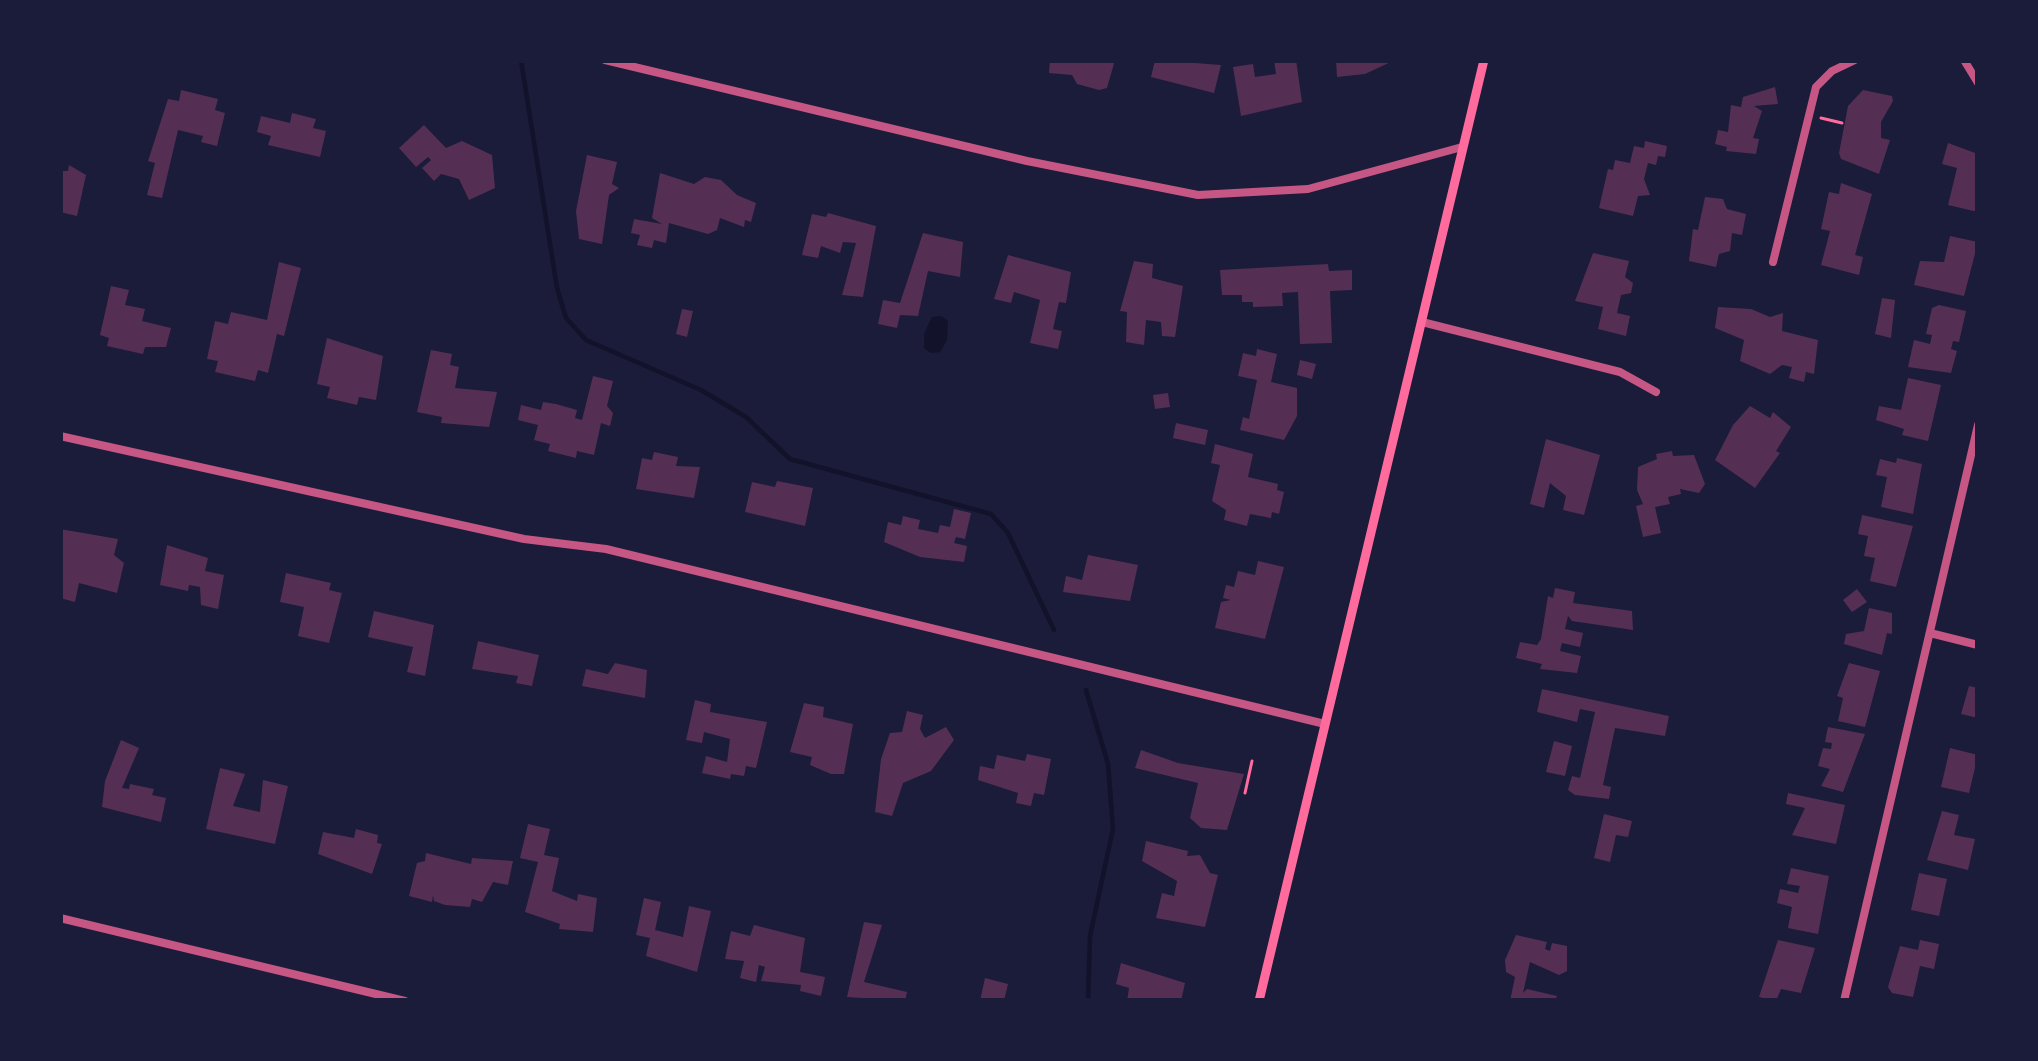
<!DOCTYPE html>
<style>
body{margin:0}
#map{position:relative;width:2038px;height:1061px;overflow:hidden;background:#1b1b3a;font-family:"Source Serif 4",serif}
canvas{display:block}
.frame{position:absolute;inset:0;border:63px solid #1b1b3a;pointer-events:none}
</style>
<div id="map">
<canvas width="2038" height="1061"></canvas>
<div class="frame"></div>
</div>
<script>
const ctx = document.querySelector('canvas').getContext('2d');
ctx.lineJoin = 'round';
function fill(path, color) { ctx.fillStyle = color; ctx.fill(path, 'evenodd'); }
const poly = rows => new Path2D(rows.map(r => 'M' + r).join(''));
function stroke(path, color, width, dash) { ctx.strokeStyle = color; ctx.lineWidth = width; ctx.lineCap = dash ? 'butt' : 'round'; ctx.setLineDash(dash || []); ctx.stroke(path); }
fill(poly([
 [941,316,948,321,947,340,940,352,931,353,924,348,924,334,932,317]
]), '#12122b');
stroke(poly([
 [521,60,557,288,566,318,586,340,701,390,746,417,790,459,991,514,1008,533,1054,630],
 [1086,690,1108,764,1113,829,1090,936,1088,1001]
]), '#12122b', 4.5);
fill(poly([
 [1050,60,1115,60,1107,88,1099,90,1077,84,1072,75,1049,73],
 [1155,60,1221,65,1214,93,1151,77],
 [1274,60,1296,60,1302,102,1241,116,1233,67,1253,64,1255,77,1276,74],
 [1336,60,1395,60,1365,74,1337,77],
 [1775,87,1778,104,1754,106,1762,111,1753,138,1759,139,1756,154,1726,151,1727,147,1715,144,1718,130,1728,132,1731,105,1741,107,1743,97],
 [181,90,218,99,215,110,225,113,217,146,201,142,203,136,178,130,162,198,147,195,155,163,148,161,168,99,179,101],
 [1863,90,1892,96,1893,101,1881,122,1881,138,1890,140,1879,174,1841,159,1839,153,1848,106],
 [292,113,316,119,313,128,326,131,320,157,268,145,271,136,257,132,261,116,290,123],
 [424,125,446,148,462,141,492,155,495,188,469,200,459,179,441,174,434,181,422,168,431,160,428,157,416,167,399,148],
 [1645,141,1667,146,1665,157,1658,156,1656,165,1648,163,1644,179,1650,195,1638,196,1633,216,1599,208,1608,169,1613,170,1615,160,1630,163,1634,146,1644,148],
 [1948,143,1978,154,1978,212,1948,205,1957,168,1942,164],
 [587,155,617,162,612,184,619,188,609,195,602,244,579,239,576,211],
 [69,165,86,175,77,216,60,212,60,171,68,171],
 [660,173,694,184,705,177,721,180,737,195,756,203,751,222,745,220,744,227,720,218,717,230,708,234,669,223,666,243,654,240,652,248,637,245,640,235,631,233,634,219,662,224,652,218],
 [1841,183,1872,194,1855,255,1863,257,1859,275,1821,265,1830,231,1821,229,1829,192,1839,194],
 [1705,197,1723,199,1727,209,1746,214,1742,235,1732,233,1730,251,1719,254,1716,267,1689,261,1693,229,1698,230],
 [828,213,876,226,863,297,842,295,856,243,843,242,840,253,821,246,818,258,802,255,812,214,826,217],
 [923,233,963,242,960,277,928,271,918,316,900,315,897,328,878,324,883,300,900,303],
 [1950,236,1978,242,1964,296,1914,285,1920,261,1944,262],
 [1593,253,1629,261,1625,277,1633,283,1631,293,1621,295,1617,313,1630,316,1626,336,1598,329,1603,307,1575,301],
 [1008,255,1071,272,1066,303,1059,302,1053,329,1062,331,1058,349,1030,343,1040,300,1014,292,1011,303,994,299],
 [1134,261,1153,264,1152,278,1183,286,1175,337,1162,336,1161,322,1146,320,1144,345,1126,342,1127,312,1120,311],
 [279,262,301,268,284,336,277,334,268,373,258,370,255,381,215,372,218,361,207,359,215,321,228,324,231,312,267,320],
 [1328,264,1329,271,1352,270,1352,290,1330,291,1332,343,1300,344,1298,292,1282,293,1283,306,1253,307,1253,302,1242,302,1242,295,1222,295,1220,270],
 [111,286,129,290,125,305,145,309,142,321,171,328,166,347,145,347,143,354,107,346,109,338,100,335],
 [1882,298,1895,300,1891,338,1875,334],
 [1939,305,1966,311,1959,342,1953,341,1951,349,1957,351,1951,373,1908,367,1914,340,1930,344,1932,335,1926,334,1932,308],
 [1718,307,1751,309,1770,317,1783,313,1782,331,1818,340,1814,374,1806,372,1804,382,1789,378,1792,367,1782,365,1770,374,1740,361,1744,340,1715,328],
 [682,309,693,311,687,337,676,334],
 [327,338,383,356,376,400,359,397,357,405,327,398,330,387,317,384],
 [1257,349,1277,354,1271,382,1297,388,1297,416,1284,440,1240,430,1243,417,1249,419,1257,380,1238,376,1243,353,1256,356],
 [431,350,452,354,450,365,459,367,455,388,497,392,489,427,441,423,442,417,417,412],
 [1300,360,1316,364,1312,379,1297,375],
 [593,376,613,381,607,406,613,413,610,426,601,423,594,455,577,451,576,458,548,451,550,444,534,440,538,425,518,420,521,405,541,410,543,402,556,404,577,410,575,418,582,420],
 [1908,378,1941,385,1928,441,1902,435,1904,429,1876,420,1879,406,1901,410],
 [1168,393,1170,407,1155,409,1153,395],
 [1750,406,1770,418,1773,412,1791,427,1776,451,1780,453,1755,488,1715,460,1733,425],
 [1176,423,1208,430,1205,445,1173,438],
 [1546,439,1600,455,1584,515,1563,510,1566,496,1550,483,1544,508,1530,504],
 [1215,444,1253,454,1248,477,1278,484,1277,490,1284,492,1279,514,1272,512,1271,518,1250,514,1247,526,1224,520,1226,510,1212,501,1220,465,1211,463],
 [1672,451,1673,456,1694,455,1705,484,1699,493,1680,489,1681,494,1668,497,1670,504,1655,507,1661,533,1643,537,1636,506,1643,504,1637,490,1638,467,1657,459,1656,454],
 [654,452,678,457,676,466,700,467,694,498,636,489,642,458,652,460],
 [1897,458,1922,464,1913,514,1881,507,1887,477,1876,475,1880,459,1896,463],
 [777,481,813,488,805,526,745,512,752,482,775,487],
 [954,509,971,513,965,539,956,537,954,543,967,546,964,562,920,557,884,542,888,522,901,525,903,516,920,520,918,529,938,533,940,525,950,527],
 [1862,515,1913,526,1896,587,1870,581,1875,558,1864,556,1868,536,1858,534],
 [60,529,118,539,114,555,124,563,117,593,79,583,75,602,60,598],
 [167,545,208,558,205,571,224,575,218,609,201,605,200,587,189,585,188,591,160,585],
 [1088,555,1138,565,1130,601,1063,592,1066,576,1082,580],
 [1258,561,1284,567,1265,639,1215,628,1221,602,1231,600,1223,598,1226,585,1234,587,1238,571,1255,575],
 [286,573,331,583,329,590,342,593,329,643,298,636,304,607,280,602],
 [1555,588,1575,592,1573,603,1632,611,1633,630,1572,621,1568,616,1565,629,1583,633,1580,647,1562,643,1560,651,1581,656,1577,673,1540,669,1542,664,1516,658,1520,642,1537,645,1541,639,1548,596,1553,598],
 [1857,589,1867,602,1852,612,1843,600],
 [1869,608,1892,613,1892,634,1887,633,1882,655,1844,644,1846,634,1864,631],
 [374,611,434,625,425,676,407,672,413,647,368,637],
 [478,641,539,655,532,686,516,683,518,676,472,669],
 [615,663,647,670,645,698,582,686,586,669,608,674],
 [1849,663,1880,671,1865,727,1838,721,1843,698,1837,696],
 [1969,686,1978,688,1978,718,1961,714],
 [1542,689,1669,716,1665,736,1615,728,1603,785,1611,787,1609,799,1575,795,1568,790,1572,776,1580,778,1595,712,1580,709,1577,722,1537,712],
 [695,700,711,704,710,712,767,722,756,768,746,766,744,776,731,774,730,779,702,773,706,756,727,762,730,739,704,732,702,743,686,740],
 [804,703,824,707,823,717,853,724,844,774,831,774,810,765,812,757,790,752],
 [907,711,923,715,920,729,925,738,946,727,954,740,931,771,903,783,892,816,875,812,881,759,890,733,902,732],
 [1828,727,1865,734,1843,792,1821,786,1830,769,1818,766,1823,748,1831,749,1832,743,1825,742],
 [121,740,139,748,122,788,129,789,130,784,154,789,152,795,166,798,161,822,102,807,105,781],
 [1554,741,1572,746,1565,776,1546,772],
 [1950,748,1978,755,1969,793,1941,787],
 [1141,750,1178,763,1244,774,1227,830,1201,828,1190,818,1198,783,1135,768],
 [1027,754,1051,759,1044,795,1034,793,1031,806,1016,803,1018,793,978,780,980,766,994,769,997,755,1025,761],
 [220,768,245,774,233,806,260,812,263,780,288,786,275,844,206,829],
 [1788,793,1845,805,1836,844,1792,835,1805,808,1786,804],
 [1942,811,1959,815,1954,835,1975,839,1968,870,1927,860],
 [1604,814,1632,821,1628,837,1616,835,1610,862,1594,858],
 [528,824,550,829,544,855,559,858,552,891,577,901,578,894,597,898,593,932,559,929,560,924,525,912,538,862,520,858],
 [356,829,378,835,377,843,382,844,372,874,318,854,323,832,354,838],
 [1146,841,1188,851,1187,856,1200,855,1210,873,1218,875,1205,927,1156,918,1162,893,1174,896,1177,881,1142,861],
 [426,853,471,864,472,858,513,861,508,885,493,882,482,902,472,899,470,907,445,905,434,901,433,895,432,902,409,896,417,863,425,861],
 [1791,868,1829,876,1818,934,1788,928,1792,907,1777,903,1780,889,1798,893,1800,886,1787,884],
 [1919,873,1947,879,1939,916,1911,910],
 [644,898,661,902,655,930,683,937,689,906,711,911,697,972,646,956,650,938,636,935],
 [864,922,882,925,864,982,907,992,905,1001,847,997],
 [754,925,805,938,800,972,825,977,821,996,800,991,801,985,761,981,765,967,759,965,756,982,740,978,744,961,725,959,731,931,750,936],
 [1516,935,1547,942,1545,949,1550,951,1552,943,1567,946,1567,971,1559,975,1530,962,1523,993,1527,989,1557,996,1555,1001,1510,1001,1515,977,1506,972,1505,960],
 [1778,940,1815,948,1801,993,1781,989,1776,1001,1759,997],
 [1920,940,1939,944,1934,969,1920,966,1913,997,1892,993,1888,987,1900,946,1918,950],
 [1121,963,1185,983,1181,1001,1127,1001,1129,988,1116,984],
 [985,978,1008,984,1004,1001,980,1001]
]), '#542f53');
stroke(poly([
 [1821,118,1842,123],
 [1245,793,1252,761]
]), '#ff6b9d', 3);
stroke(poly([
 [605,60,1027,161,1198,195,1308,189,1462,147],
 [1964,60,1978,83],
 [1773,262,1816,87,1832,71,1855,60],
 [1422,322,1620,372,1656,392],
 [60,436,524,539,606,549,1325,724],
 [1930,633,1978,645],
 [60,918,405,1001],
 [1844,1001,1978,425]
]), '#c65784', 8);
stroke(poly([
 [1259,1001,1484,60]
]), '#ff6b9d', 9);
</script>
